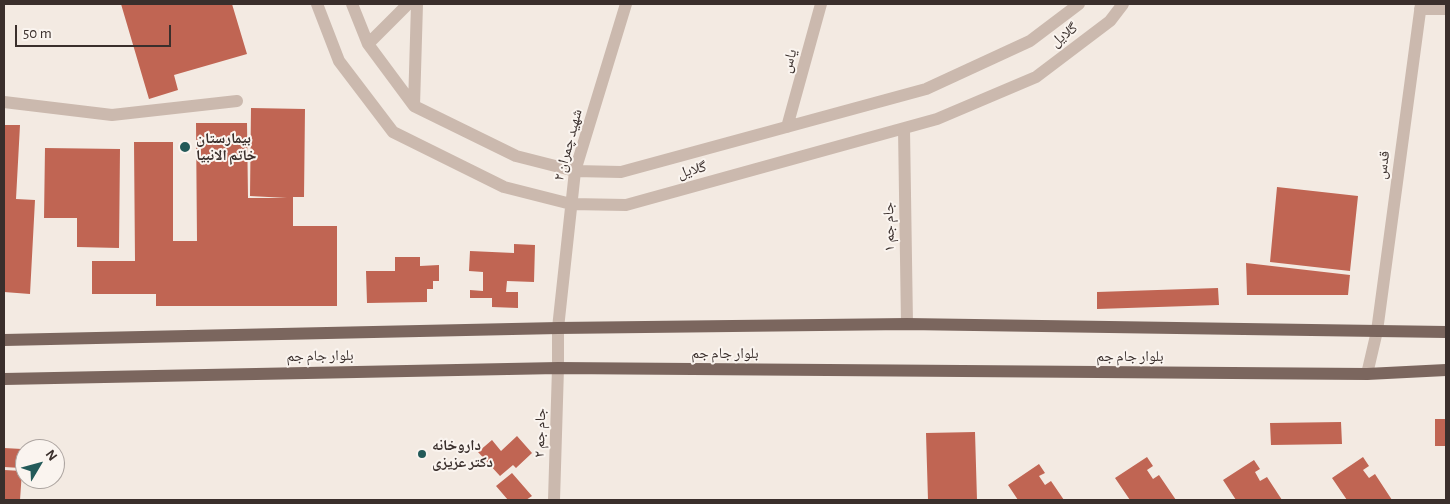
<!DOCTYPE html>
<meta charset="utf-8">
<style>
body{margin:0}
#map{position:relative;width:1450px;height:504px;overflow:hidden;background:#f3eae2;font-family:"Alegreya Sans",sans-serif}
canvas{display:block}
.frame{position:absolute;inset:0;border:5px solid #3a2f2c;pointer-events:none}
.north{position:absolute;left:15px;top:439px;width:50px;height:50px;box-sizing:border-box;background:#faf4ef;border:1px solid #ada5a1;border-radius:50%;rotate:53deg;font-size:14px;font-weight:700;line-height:20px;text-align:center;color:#3a2f2c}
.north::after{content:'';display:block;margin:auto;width:18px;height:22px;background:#235a59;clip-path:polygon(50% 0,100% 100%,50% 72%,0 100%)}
.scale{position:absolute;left:15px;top:25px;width:156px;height:22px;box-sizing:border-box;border:2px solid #3a2f2c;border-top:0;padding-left:6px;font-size:15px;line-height:18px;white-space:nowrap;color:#3a2f2c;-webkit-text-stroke:4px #faf4ef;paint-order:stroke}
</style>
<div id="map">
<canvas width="1450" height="504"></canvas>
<div class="frame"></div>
<div class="north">N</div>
<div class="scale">50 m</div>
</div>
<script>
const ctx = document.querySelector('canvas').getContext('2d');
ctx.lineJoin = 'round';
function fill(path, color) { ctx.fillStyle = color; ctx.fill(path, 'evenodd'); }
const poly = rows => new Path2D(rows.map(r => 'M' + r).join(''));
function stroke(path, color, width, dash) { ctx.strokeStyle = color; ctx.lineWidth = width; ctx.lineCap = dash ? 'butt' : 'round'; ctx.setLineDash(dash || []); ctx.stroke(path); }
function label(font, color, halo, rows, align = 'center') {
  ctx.font = font + ' "Alegreya Sans","Noto Naskh Arabic",sans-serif'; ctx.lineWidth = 4; ctx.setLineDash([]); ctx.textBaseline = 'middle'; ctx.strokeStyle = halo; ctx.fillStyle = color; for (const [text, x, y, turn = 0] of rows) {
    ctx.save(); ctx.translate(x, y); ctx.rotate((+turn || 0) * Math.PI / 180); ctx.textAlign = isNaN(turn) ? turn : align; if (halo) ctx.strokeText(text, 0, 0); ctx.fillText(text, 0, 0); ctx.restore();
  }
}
fill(poly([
 [121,4,232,4,247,54,174,75,178,90,149,99],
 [251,108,305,109,304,197,293,197,293,226,337,226,337,306,156,306,156,294,92,294,92,261,135,261,134,142,173,142,173,241,197,241,196,123,247,123,248,198,287,198,250,196],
 [4,125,20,125,16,199,35,200,30,294,4,292],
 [45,148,120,149,119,248,77,247,77,218,44,218],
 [1277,187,1358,196,1350,271,1270,262],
 [514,244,535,245,534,282,507,281,506,292,518,292,518,308,492,307,492,298,470,298,470,290,483,291,483,272,469,271,470,251,514,253],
 [395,257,420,257,420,266,439,265,439,281,433,281,433,289,427,289,427,302,367,303,366,271,395,271],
 [1246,263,1350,275,1348,295,1247,295],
 [1218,288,1219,305,1097,309,1097,292],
 [1435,419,1446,419,1446,446,1435,446],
 [1341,422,1342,444,1271,445,1270,423],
 [975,432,977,500,928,500,926,433],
 [517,436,532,453,516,468,513,465,500,476,478,452,492,440,501,451],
 [4,448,22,449,21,468,4,467],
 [1147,457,1153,466,1147,470,1153,479,1159,475,1176,500,1130,500,1115,478],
 [1363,457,1369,466,1363,470,1369,478,1375,474,1392,500,1347,500,1332,478],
 [1254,460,1260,469,1255,472,1260,481,1267,477,1282,500,1236,500,1223,480],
 [1039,464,1045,473,1039,476,1045,485,1051,481,1064,500,1018,500,1008,485],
 [4,470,22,471,20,500,4,500],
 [512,473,532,496,526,500,508,500,496,486]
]), '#c06553');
stroke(poly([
 [317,4,339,61,393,132,504,187,571,204,626,205,937,119,1036,77,1110,21,1123,4],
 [352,4,368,44,414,106,516,156,575,171,621,172,926,89,1030,41,1079,4],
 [1420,9,1446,9],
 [368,44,408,4],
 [4,102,112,115,237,101],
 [414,106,417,4],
 [787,127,821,4],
 [904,129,907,324],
 [1367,374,1377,331,1421,4],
 [554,500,558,368,558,328,575,171,626,4]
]), '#cbb9ae', 12);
stroke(poly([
 [4,340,558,328,907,324,1446,332],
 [4,379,558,368,1367,374,1446,370]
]), '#7b665e', 12);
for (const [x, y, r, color] of [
 [185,147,6,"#235a59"],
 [422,454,5,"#235a59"]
]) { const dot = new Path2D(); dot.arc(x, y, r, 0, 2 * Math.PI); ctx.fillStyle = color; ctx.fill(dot); stroke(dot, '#faf4ef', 2); }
label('15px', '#3a2f2c', '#faf4ef', [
 ["گلایل",1064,35,-37],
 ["یاس",789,61,-75],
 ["شهید چمران ۲",568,145,-75],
 ["قدس",1383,165,-82],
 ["گلایل",692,170,-15],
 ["جام جم ۱",889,227,-91],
 ["بلوار جام جم",725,353],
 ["بلوار جام جم",320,356,-1],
 ["بلوار جام جم",1130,356],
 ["جام جم ۲",540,433,-88]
]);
label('bold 15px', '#3a2f2c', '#faf4ef', [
 ["بیمارستان",196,138],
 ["خاتم الانبیا",196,155],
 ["داروخانه",432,445],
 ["دکتر عزیزی",432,462]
], 'left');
</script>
